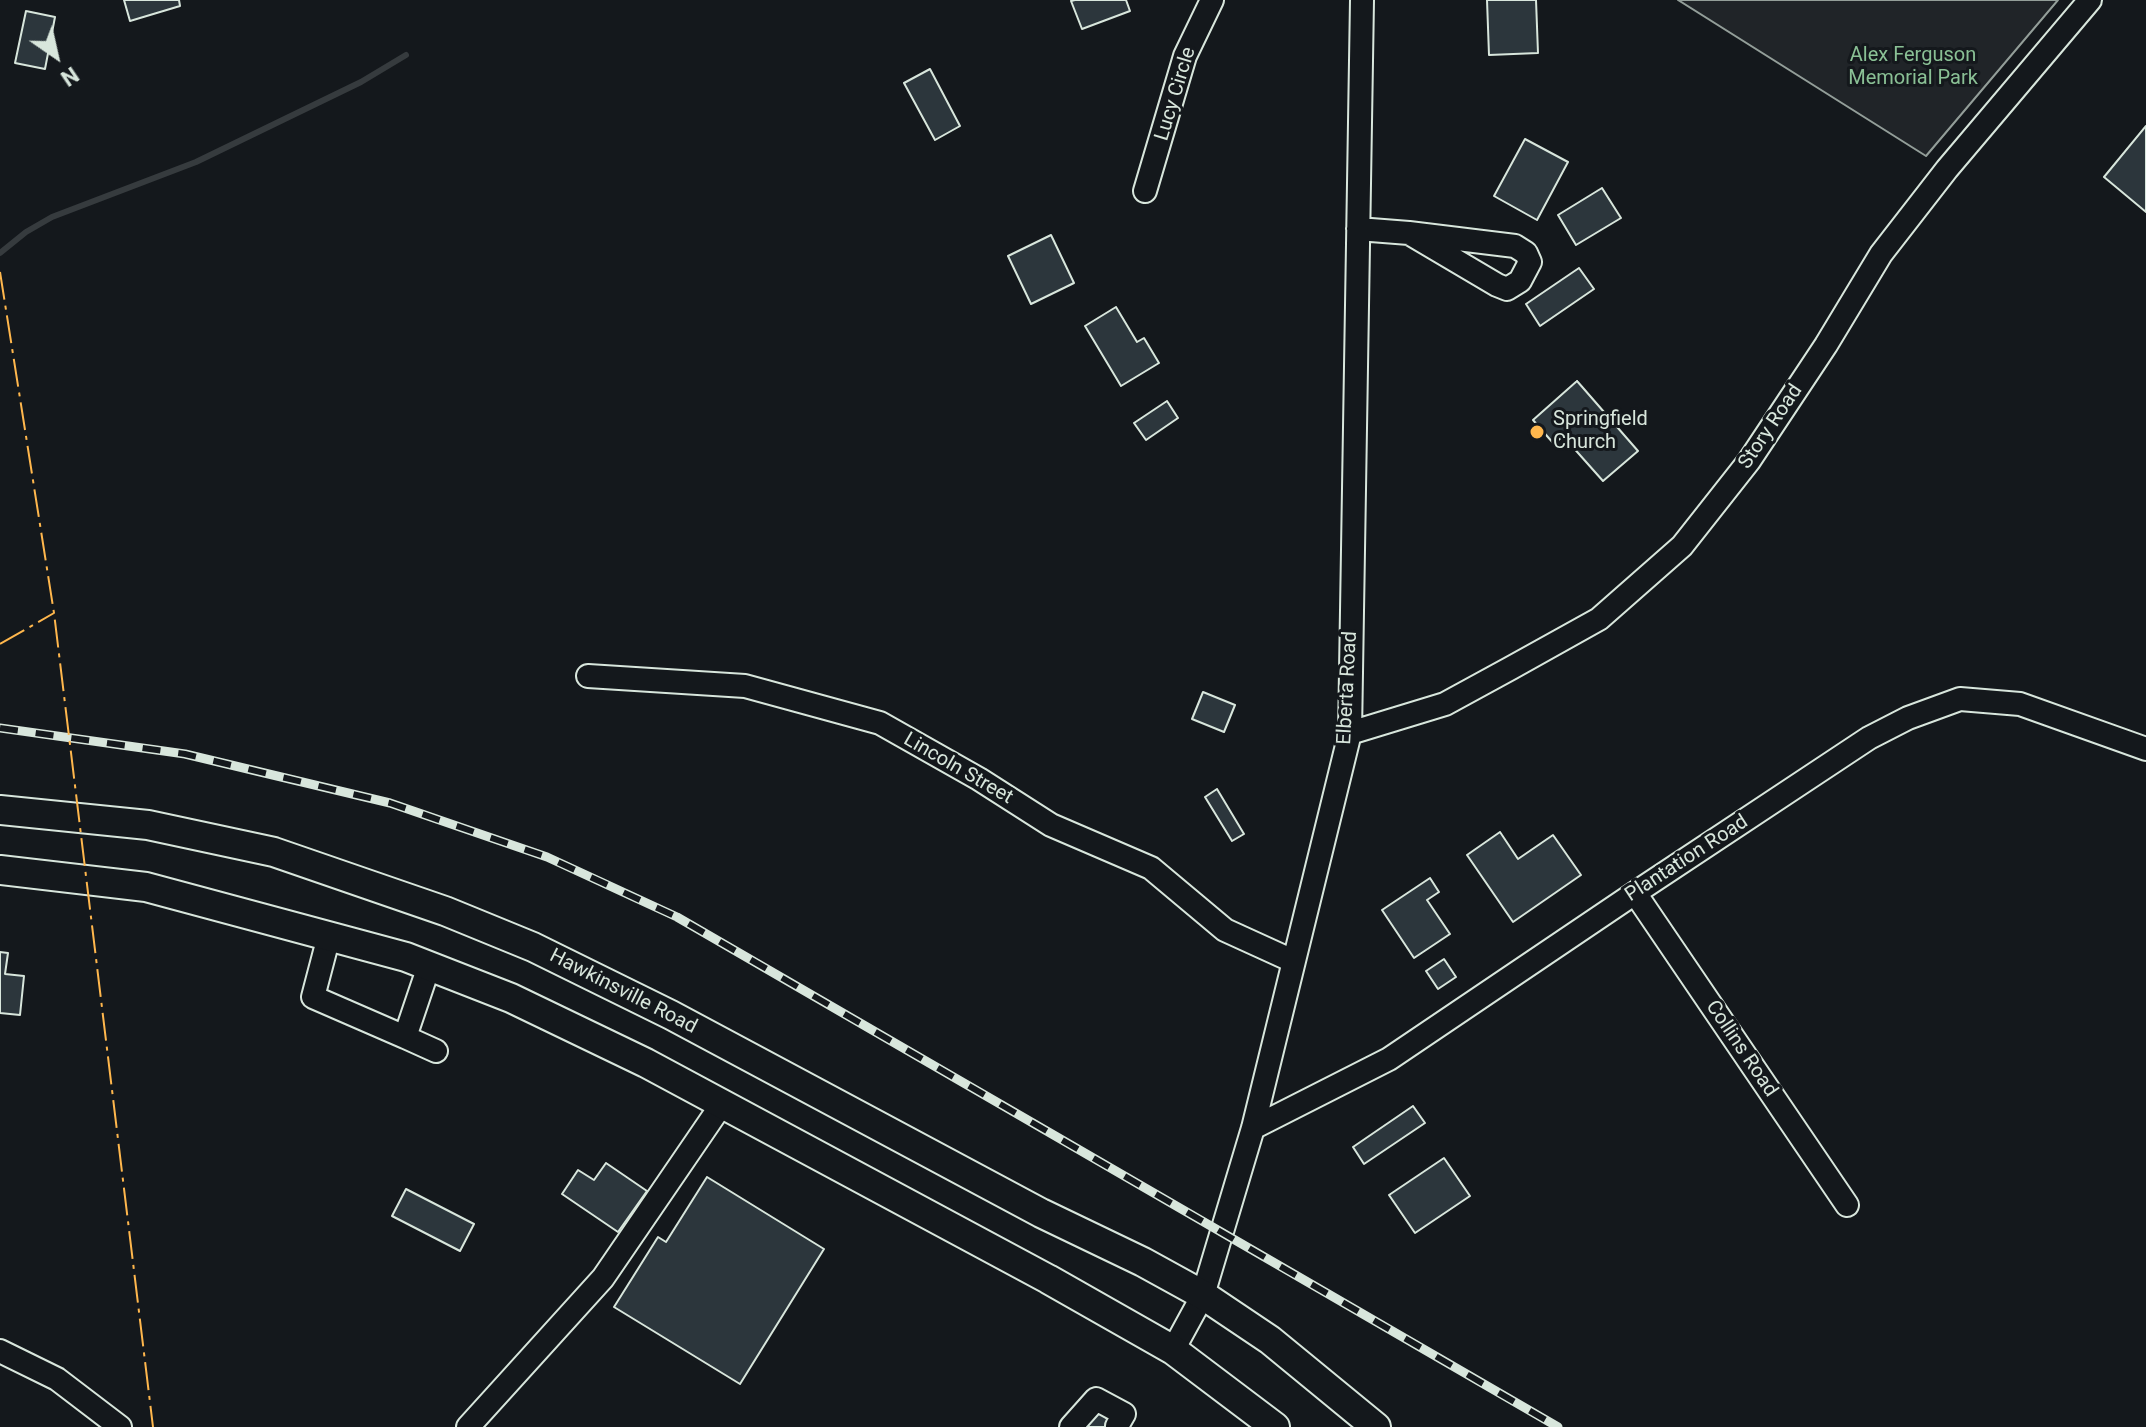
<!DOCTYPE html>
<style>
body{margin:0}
#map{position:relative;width:2146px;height:1427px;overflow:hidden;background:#14181c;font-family:Roboto,sans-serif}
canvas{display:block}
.north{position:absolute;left:16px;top:16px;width:80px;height:80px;-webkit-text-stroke:6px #14181c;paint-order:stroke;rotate:146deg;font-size:22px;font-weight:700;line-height:32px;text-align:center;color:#d8e6dc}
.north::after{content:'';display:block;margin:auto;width:28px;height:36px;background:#d8e6dc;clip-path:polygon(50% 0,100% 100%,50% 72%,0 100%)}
</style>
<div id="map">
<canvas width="2146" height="1427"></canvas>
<div class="north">N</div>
</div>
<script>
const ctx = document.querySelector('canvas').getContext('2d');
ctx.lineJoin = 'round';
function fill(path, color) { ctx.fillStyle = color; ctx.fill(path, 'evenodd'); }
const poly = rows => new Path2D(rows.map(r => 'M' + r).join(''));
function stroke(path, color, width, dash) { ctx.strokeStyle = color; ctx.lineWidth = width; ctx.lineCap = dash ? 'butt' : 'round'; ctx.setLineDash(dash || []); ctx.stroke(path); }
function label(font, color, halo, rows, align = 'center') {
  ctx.font = font + ' Roboto,sans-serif'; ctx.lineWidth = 6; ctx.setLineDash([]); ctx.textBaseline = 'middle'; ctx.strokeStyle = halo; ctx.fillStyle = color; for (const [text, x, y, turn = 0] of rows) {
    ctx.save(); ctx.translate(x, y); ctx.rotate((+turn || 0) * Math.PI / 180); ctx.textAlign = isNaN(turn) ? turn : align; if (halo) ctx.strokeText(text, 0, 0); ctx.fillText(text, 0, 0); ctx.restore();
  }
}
const green = poly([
 [1678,0,2058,0,1926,156,1678,0]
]);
fill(green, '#202428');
stroke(green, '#939e99', 2);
stroke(poly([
 [0,253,26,232,52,217,196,162,361,82,406,55]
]), '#363b3e', 6);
const building = poly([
 [124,0,179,0,180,6,130,21,124,0],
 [1075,0,1126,0,1130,11,1082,29,1071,1,1075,0],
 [1487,0,1536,0,1538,53,1489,55,1487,0],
 [26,11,55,17,45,69,15,63,26,11],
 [930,69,960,126,935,140,904,83,930,69],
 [2146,126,2146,212,2104,177,2146,126],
 [1525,139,1568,162,1537,220,1494,196,1525,139],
 [1602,188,1621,218,1576,245,1558,215,1602,188],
 [1051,235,1074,283,1031,304,1008,256,1051,235],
 [1579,268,1594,289,1540,326,1526,304,1579,268],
 [1116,307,1137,342,1144,338,1159,363,1121,386,1085,326,1116,307],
 [1577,381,1638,451,1603,481,1563,436,1554,444,1533,420,1577,381],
 [1167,401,1178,418,1146,440,1134,423,1167,401],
 [1203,692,1235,705,1224,732,1192,719,1203,692],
 [1217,789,1244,834,1232,841,1205,797,1217,789],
 [1500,832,1518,859,1553,835,1581,875,1513,922,1467,855,1500,832],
 [1430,878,1439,892,1427,900,1450,934,1414,958,1382,910,1430,878],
 [0,952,8,953,5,974,24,976,20,1015,0,1013,0,952],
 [1444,959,1456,977,1438,989,1426,971,1444,959],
 [1413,1106,1425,1123,1364,1164,1353,1147,1413,1106],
 [1444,1158,1470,1196,1415,1233,1389,1195,1444,1158],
 [606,1163,647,1191,618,1232,562,1194,578,1170,594,1180,606,1163],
 [707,1177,824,1249,740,1384,614,1307,658,1237,666,1242,707,1177],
 [406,1189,474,1224,460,1251,392,1216,406,1189],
 [1098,1412,1119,1427,1087,1427,1098,1412]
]);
fill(building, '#2c363c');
stroke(building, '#d8e6dc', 2);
const minor = poly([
 [1145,191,1185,56,1212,0],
 [1358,229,1409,233,1515,246,1526,253,1530,262,1520,281,1507,289,1497,285,1409,233],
 [588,676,745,686,880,723,979,779,1051,825,1151,868,1225,930,1293,961],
 [1350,733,1445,704,1511,668,1599,619,1682,546,1749,461,1826,345,1881,254,1947,169,2090,0],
 [1635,893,1847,1205],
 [329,936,313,997,405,1037,429,966],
 [405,1037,436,1051],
 [1253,1128,1389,1059,1635,893,1869,738,1908,718,1960,699,2020,704,2146,749],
 [1173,1350,1203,1295,1253,1128,1350,733,1362,0],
 [0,1351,57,1379,120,1427],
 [468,1427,603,1278,722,1104],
 [1071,1427,1096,1399,1124,1414,1117,1426]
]);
const major = poly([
 [0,810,148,825,274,852,445,911,533,947,671,1015,1041,1213,1143,1262,1203,1295,1270,1340,1376,1427],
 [0,870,146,887,406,957,511,998,646,1063,1048,1279,1173,1350,1275,1427]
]);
stroke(minor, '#d8e6dc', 26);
stroke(major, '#d8e6dc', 32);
stroke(minor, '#14181c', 22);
stroke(major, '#14181c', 28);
const rail = poly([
 [0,728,185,754,390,803,547,857,677,917,1558,1427]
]);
stroke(rail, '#d8e6dc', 9);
stroke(rail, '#14181c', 6, [18]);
stroke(poly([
 [0,272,54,613,153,1427],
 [0,644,54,613]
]), '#ffb74d', 2, [28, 6, 4, 6]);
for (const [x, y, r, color] of [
 [1537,432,8,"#ffb74d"]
]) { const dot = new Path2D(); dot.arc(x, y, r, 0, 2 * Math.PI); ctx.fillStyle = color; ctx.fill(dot); stroke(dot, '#14181c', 3); }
label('20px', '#8ac095', '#14181c', [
 ["Alex Ferguson",1913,56],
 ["Memorial Park",1913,79]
]);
label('20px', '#d8e6dc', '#14181c', [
 ["Lucy Circle",1176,94,-73],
 ["Story Road",1771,427,-56],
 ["Elberta Road",1348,688,-87],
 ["Lincoln Street",958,769,30],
 ["Plantation Road",1687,859,-33],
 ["Hawkinsville Road",623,992,27],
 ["Collins Road",1741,1049,56]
]);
label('20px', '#d8e6dc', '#14181c', [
 ["Springfield",1553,420],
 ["Church",1553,443]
], 'left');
</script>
